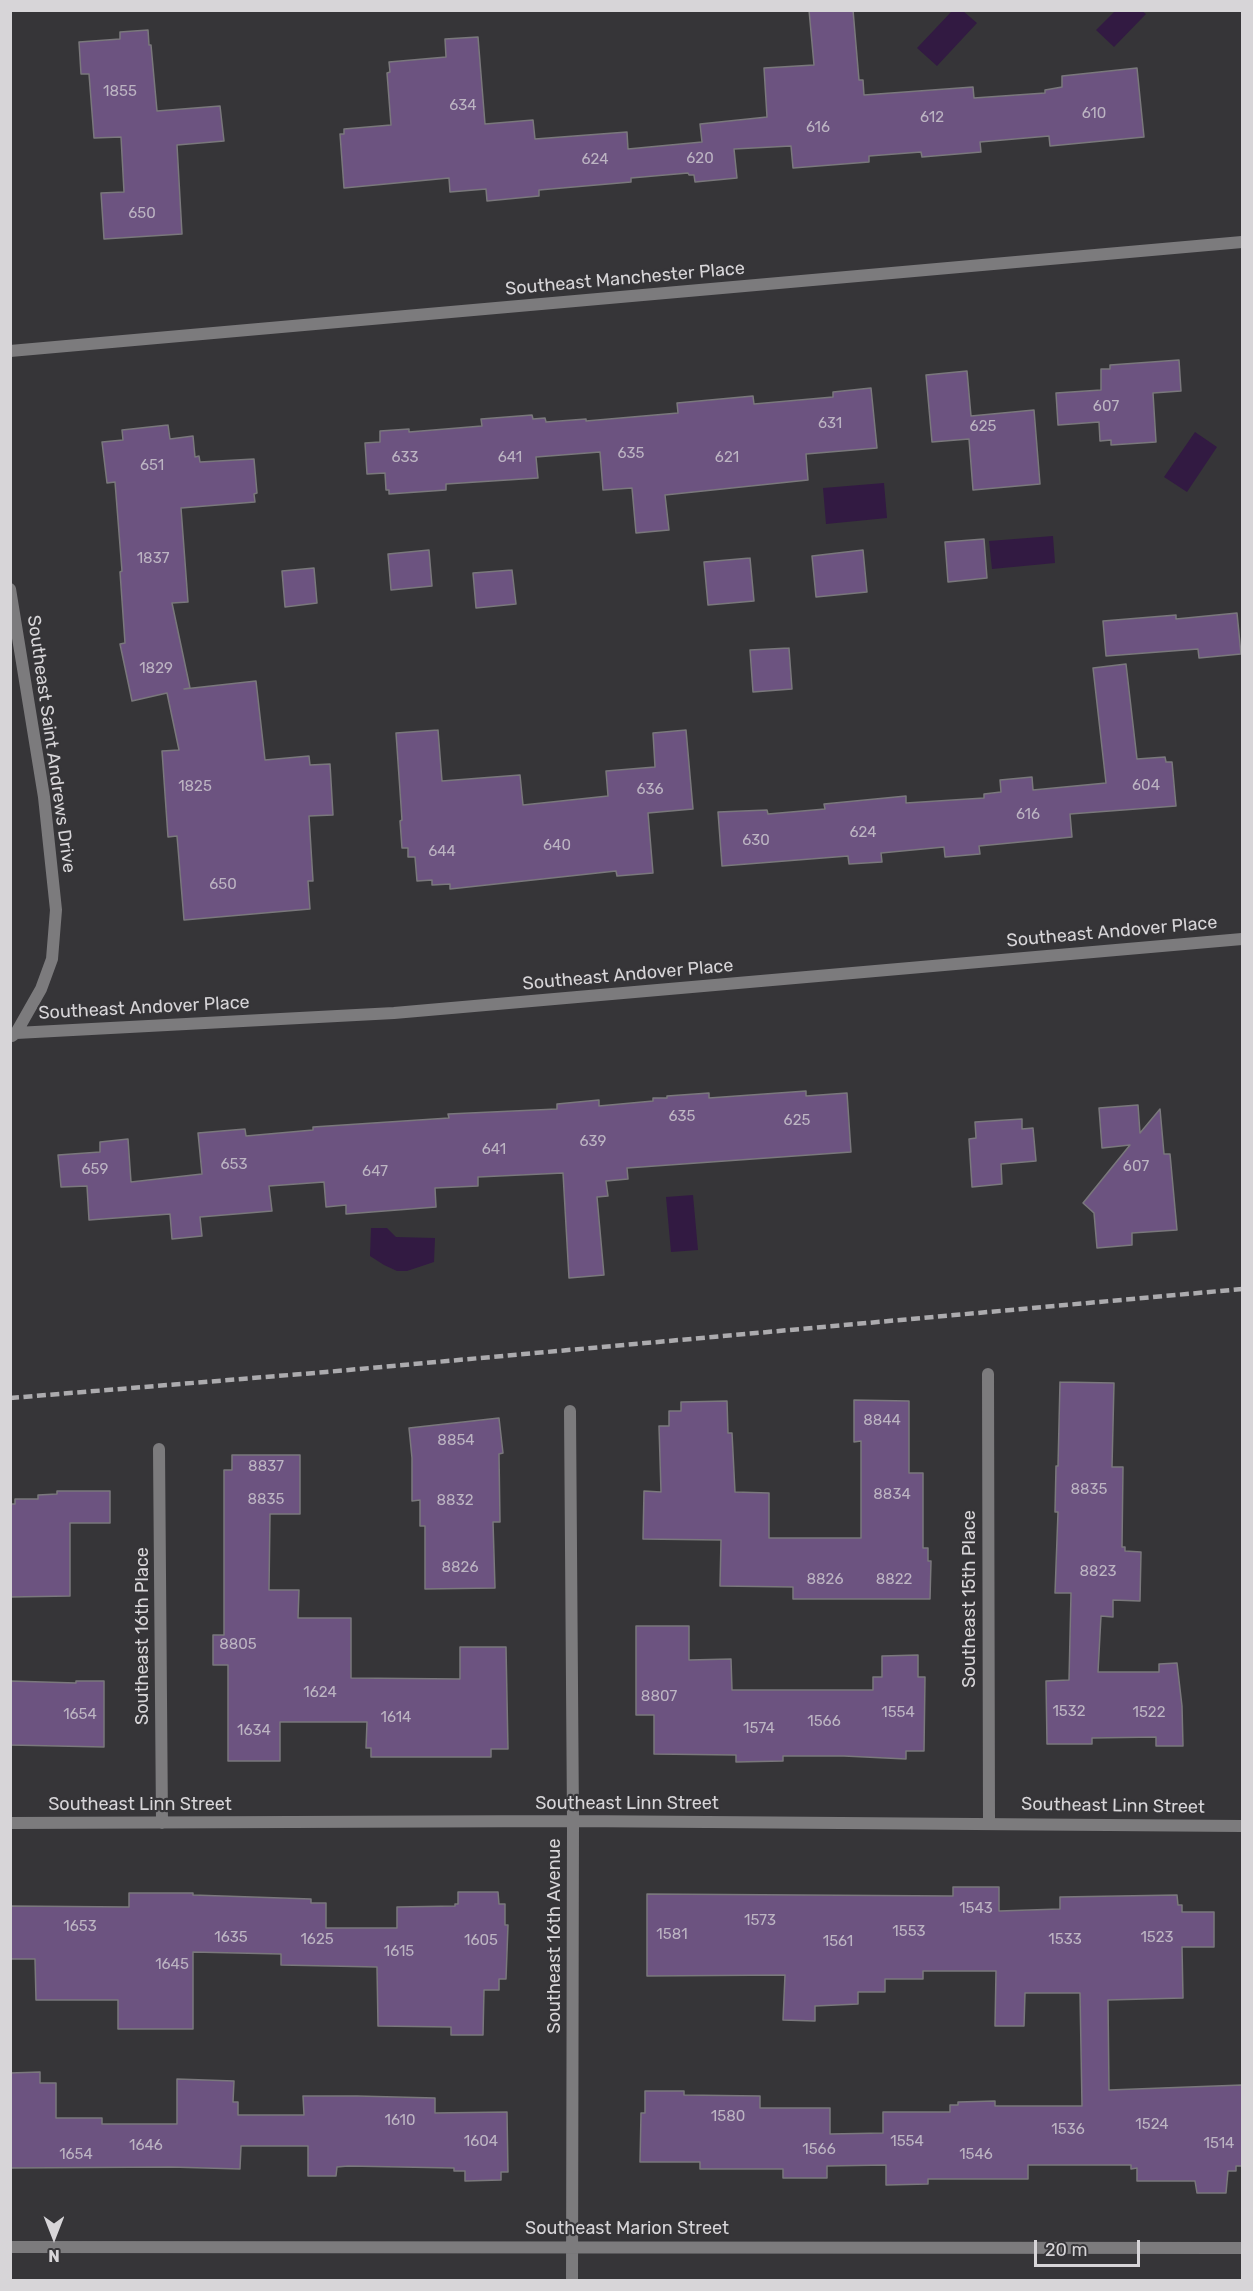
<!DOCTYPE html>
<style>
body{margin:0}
#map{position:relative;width:1253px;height:2291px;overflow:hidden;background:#363538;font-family:Rubik,sans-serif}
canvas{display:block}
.frame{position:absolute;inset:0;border:12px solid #d7d5d8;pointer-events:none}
.north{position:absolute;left:24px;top:2207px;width:60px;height:60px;-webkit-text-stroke:4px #363538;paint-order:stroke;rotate:180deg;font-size:16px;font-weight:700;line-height:24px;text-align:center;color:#d7d5d8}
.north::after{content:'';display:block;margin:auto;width:21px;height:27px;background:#d7d5d8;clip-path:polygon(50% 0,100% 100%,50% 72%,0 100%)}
.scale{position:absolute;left:1034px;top:2240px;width:106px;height:27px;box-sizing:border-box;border:3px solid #d7d5d8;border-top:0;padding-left:8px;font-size:18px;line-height:21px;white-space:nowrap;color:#d7d5d8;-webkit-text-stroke:4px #363538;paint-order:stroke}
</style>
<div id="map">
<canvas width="1253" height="2291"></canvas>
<div class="frame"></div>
<div class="north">N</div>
<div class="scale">20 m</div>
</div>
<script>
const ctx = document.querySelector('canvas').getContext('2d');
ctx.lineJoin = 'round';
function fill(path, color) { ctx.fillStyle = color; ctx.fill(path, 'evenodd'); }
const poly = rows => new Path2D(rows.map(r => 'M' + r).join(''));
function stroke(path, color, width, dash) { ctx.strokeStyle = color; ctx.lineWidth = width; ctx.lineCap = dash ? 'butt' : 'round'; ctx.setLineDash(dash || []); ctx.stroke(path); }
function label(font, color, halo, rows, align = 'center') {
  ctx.font = font + ' Rubik,sans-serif'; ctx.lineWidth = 4.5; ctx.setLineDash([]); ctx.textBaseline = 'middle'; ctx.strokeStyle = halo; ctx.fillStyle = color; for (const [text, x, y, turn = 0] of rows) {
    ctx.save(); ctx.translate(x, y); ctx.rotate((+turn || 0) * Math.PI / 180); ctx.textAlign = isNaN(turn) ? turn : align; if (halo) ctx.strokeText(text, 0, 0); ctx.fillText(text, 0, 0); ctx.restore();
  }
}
fill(poly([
 [952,11,963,11,977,23,937,66,917,48],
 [1115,11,1142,11,1146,14,1114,47,1096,30],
 [1195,432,1217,447,1187,492,1164,477],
 [884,483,887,518,826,524,823,488],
 [1053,536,1055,563,992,569,989,541],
 [693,1195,698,1250,671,1252,666,1197],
 [371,1228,387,1228,396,1237,435,1238,434,1262,407,1271,397,1271,384,1265,370,1256]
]), '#321a42');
const building = poly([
 [809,10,853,10,859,80,863,80,864,95,973,87,974,98,1045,93,1045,90,1062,87,1062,76,1137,68,1144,137,1050,146,1049,136,980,142,981,152,922,157,921,152,869,156,869,162,793,168,791,146,734,149,737,178,695,182,694,175,689,175,688,173,631,178,631,182,539,190,539,196,487,201,486,189,450,192,449,178,344,188,340,134,344,134,344,129,391,125,387,73,390,72,389,62,446,57,445,39,478,37,485,124,533,120,535,139,627,132,628,149,702,142,700,124,767,117,764,68,814,65,809,10],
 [148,30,149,45,151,45,157,111,220,106,224,141,177,145,182,234,104,239,101,193,124,192,121,137,94,138,89,74,81,74,79,42,120,39,120,32,148,30],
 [1179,360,1181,391,1153,393,1156,442,1111,445,1111,440,1100,441,1099,422,1058,425,1056,393,1101,390,1101,369,1110,369,1110,365,1179,360],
 [967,371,971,416,1034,410,1040,484,973,490,969,439,932,442,926,375,967,371],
 [871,388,877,448,806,454,808,480,665,495,669,530,636,533,632,488,603,490,600,452,536,457,538,478,446,484,446,490,389,494,389,490,386,490,385,473,367,474,365,443,380,442,380,431,409,429,409,432,482,426,481,419,532,415,533,419,545,418,546,422,586,419,586,421,678,413,677,403,753,396,754,404,833,397,833,392,871,388],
 [168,425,170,439,193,436,195,457,199,456,200,462,254,459,257,493,254,494,255,502,181,508,188,602,172,603,190,688,184,689,256,681,265,760,309,756,310,765,330,764,333,815,309,816,313,881,308,881,310,909,184,920,177,836,168,837,162,751,179,750,167,693,132,701,120,644,125,643,120,572,122,571,115,482,107,483,102,442,123,440,122,430,168,425],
 [984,539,987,578,948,582,945,542,984,539],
 [429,550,432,586,391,590,388,554,429,550],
 [863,550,867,592,816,597,812,556,863,550],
 [750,558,754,601,708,605,704,562,750,558],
 [314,568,317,603,285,607,282,571,314,568],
 [512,570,516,604,476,608,473,573,512,570],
 [1237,613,1241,654,1199,658,1198,649,1106,656,1103,621,1176,615,1176,619,1237,613],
 [789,648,792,689,753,692,750,650,789,648],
 [1126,664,1137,759,1165,757,1166,762,1172,762,1176,806,1070,814,1072,837,979,846,980,854,945,857,944,847,881,853,882,862,849,864,848,856,722,866,718,812,767,810,768,814,825,809,824,804,906,796,906,803,984,798,984,794,1001,792,1000,780,1032,777,1033,790,1106,783,1093,668,1126,664],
 [438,730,442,781,520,775,523,805,608,796,606,771,655,767,653,733,686,730,693,809,648,813,653,873,617,876,616,871,450,889,450,884,432,885,432,880,417,881,415,857,408,857,408,848,402,848,400,821,402,820,396,733,438,730],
 [806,1091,806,1096,847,1093,851,1152,627,1168,628,1179,606,1181,608,1196,597,1197,604,1275,569,1278,563,1173,478,1177,478,1186,435,1188,436,1207,346,1214,346,1205,326,1207,324,1182,269,1186,272,1211,200,1217,202,1236,172,1239,170,1214,89,1220,87,1186,61,1187,58,1155,100,1152,100,1142,128,1139,131,1182,202,1174,198,1133,245,1129,246,1136,313,1130,313,1127,449,1118,448,1114,557,1109,557,1104,599,1100,599,1106,653,1101,653,1098,667,1098,667,1096,709,1093,709,1098,806,1091],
 [1138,1105,1140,1133,1160,1109,1164,1154,1170,1154,1177,1230,1132,1233,1132,1245,1097,1248,1094,1213,1083,1203,1130,1145,1102,1148,1099,1108,1138,1105],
 [1022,1119,1022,1129,1033,1128,1036,1161,1001,1164,1002,1184,972,1187,969,1139,976,1138,975,1122,1022,1119],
 [1060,1382,1114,1383,1112,1467,1123,1467,1122,1547,1125,1547,1125,1551,1141,1552,1140,1601,1113,1600,1113,1617,1101,1616,1098,1672,1159,1672,1159,1664,1177,1663,1182,1706,1183,1746,1156,1746,1156,1737,1092,1738,1092,1744,1047,1744,1046,1681,1069,1680,1071,1593,1055,1593,1058,1512,1055,1512,1056,1466,1058,1466,1060,1382],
 [854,1400,909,1401,909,1473,923,1473,923,1548,928,1548,928,1561,931,1561,930,1599,793,1599,793,1587,720,1586,721,1540,643,1539,644,1491,661,1492,659,1426,669,1426,669,1411,681,1411,681,1402,727,1401,728,1433,732,1433,735,1492,769,1493,769,1538,861,1538,861,1441,854,1442,854,1400],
 [499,1418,503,1453,499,1454,500,1522,493,1522,495,1588,425,1589,425,1526,420,1526,420,1500,412,1501,412,1458,409,1428,499,1418],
 [232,1455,300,1455,300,1514,270,1514,269,1590,299,1590,298,1618,351,1618,351,1678,460,1679,460,1647,506,1647,508,1749,491,1749,491,1757,371,1757,371,1748,366,1748,367,1722,280,1722,280,1761,228,1761,228,1665,213,1665,213,1635,224,1635,224,1470,232,1470,232,1455],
 [57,1491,110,1491,110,1523,70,1523,70,1596,10,1597,10,1504,15,1504,15,1499,38,1499,38,1495,57,1494,57,1491],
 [636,1626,689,1626,689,1660,731,1659,732,1690,873,1690,873,1677,882,1677,882,1656,918,1655,918,1677,925,1677,924,1751,906,1751,906,1759,844,1756,783,1756,783,1761,736,1762,736,1755,654,1754,654,1715,636,1715,636,1626],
 [10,1681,76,1683,76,1681,104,1681,104,1747,10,1745,10,1681],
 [953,1887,999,1887,999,1911,1060,1909,1060,1897,1177,1895,1178,1905,1182,1905,1182,1912,1214,1912,1214,1947,1182,1947,1183,1998,1108,2000,1109,2090,1242,2085,1242,2166,1236,2166,1236,2171,1228,2171,1226,2193,1197,2193,1195,2181,1137,2181,1137,2168,1131,2169,1131,2165,1028,2165,1028,2179,928,2179,928,2184,886,2185,886,2165,827,2166,827,2178,783,2178,783,2169,700,2169,700,2162,640,2162,641,2113,645,2113,645,2091,684,2091,684,2095,760,2096,760,2108,830,2108,830,2134,883,2133,883,2112,950,2112,950,2105,958,2105,958,2102,995,2101,995,2106,1082,2106,1080,1993,1025,1993,1024,2026,995,2026,996,1971,923,1971,923,1979,885,1979,885,1992,858,1992,858,2004,815,2006,815,2021,783,2020,785,1975,647,1976,647,1894,953,1896,953,1887],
 [458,1892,498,1892,499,1904,505,1904,505,1925,508,1925,506,1979,499,1979,499,1990,484,1990,483,2035,451,2035,451,2027,378,2026,377,1967,281,1965,281,1954,193,1952,193,2029,118,2029,118,2000,36,2000,35,1959,10,1959,10,1906,129,1907,129,1893,193,1893,193,1895,311,1899,311,1903,326,1903,326,1928,397,1928,397,1907,455,1906,455,1904,458,1904,458,1892],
 [40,2072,40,2083,56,2083,56,2118,102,2118,102,2124,177,2124,177,2079,234,2081,233,2102,238,2102,238,2115,304,2115,303,2096,357,2096,435,2098,435,2113,507,2112,508,2172,501,2172,501,2180,465,2181,465,2171,454,2171,454,2168,348,2166,337,2167,336,2176,308,2176,308,2146,241,2146,240,2169,171,2167,10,2168,10,2073,40,2072]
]);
fill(building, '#6c5380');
stroke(building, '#7a787c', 1.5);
stroke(poly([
 [10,351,1242,242],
 [10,589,44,797,56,910,52,959,41,989,16,1033,12,1036],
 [16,1033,394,1013,1242,939],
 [988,1374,989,1823],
 [570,1411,573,1821,572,2280],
 [159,1449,162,1823],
 [10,1823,573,1821,1242,1826],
 [10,2247,1242,2248]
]), '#7c7b7d', 12);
stroke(poly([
 [10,1398,326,1372,1242,1289]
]), '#acabae', 4.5, [9, 4.5]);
label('15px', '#bcb4c2', null, [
 ["1855",120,92],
 ["634",463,106],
 ["610",1094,114],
 ["612",932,118],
 ["616",818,128],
 ["620",700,159],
 ["624",595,160],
 ["650",142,214],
 ["607",1106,407],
 ["631",830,424],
 ["625",983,427],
 ["635",631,454],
 ["633",405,458],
 ["641",510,458],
 ["621",727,458],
 ["651",152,466],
 ["1837",153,559],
 ["1829",156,669],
 ["604",1146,786],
 ["1825",195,787],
 ["636",650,790],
 ["616",1028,815],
 ["624",863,833],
 ["630",756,841],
 ["640",557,846],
 ["644",442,852],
 ["650",223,885],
 ["635",682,1117],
 ["625",797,1121],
 ["639",593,1142],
 ["641",494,1150],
 ["653",234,1165],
 ["607",1136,1167],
 ["659",95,1170],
 ["647",375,1172],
 ["8844",882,1421],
 ["8854",456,1441],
 ["8837",266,1467],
 ["8835",1089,1490],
 ["8834",892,1495],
 ["8835",266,1500],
 ["8832",455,1501],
 ["8826",460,1568],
 ["8823",1098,1572],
 ["8826",825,1580],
 ["8822",894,1580],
 ["8805",238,1645],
 ["1624",320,1693],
 ["8807",659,1697],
 ["1532",1069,1712],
 ["1554",898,1713],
 ["1522",1149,1713],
 ["1654",80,1715],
 ["1614",396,1718],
 ["1566",824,1722],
 ["1574",759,1729],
 ["1634",254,1731],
 ["1543",976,1909],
 ["1573",760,1921],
 ["1653",80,1927],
 ["1553",909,1932],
 ["1581",672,1935],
 ["1635",231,1938],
 ["1523",1157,1938],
 ["1625",317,1940],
 ["1533",1065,1940],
 ["1605",481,1941],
 ["1561",838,1942],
 ["1615",399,1952],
 ["1645",172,1965],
 ["1580",728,2117],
 ["1610",400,2121],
 ["1524",1152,2125],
 ["1536",1068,2130],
 ["1604",481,2142],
 ["1554",907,2142],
 ["1514",1219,2144],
 ["1646",146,2146],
 ["1566",819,2150],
 ["1654",76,2155],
 ["1546",976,2155]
]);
label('18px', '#d7d5d8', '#363538', [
 ["Southeast Manchester Place",625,279,-5],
 ["Southeast Saint Andrews Drive",51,744,82],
 ["Southeast Andover Place",1112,932,-5],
 ["Southeast Andover Place",628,975,-5],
 ["Southeast Andover Place",144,1008,-3],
 ["Southeast 15th Place",970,1599,-90],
 ["Southeast 16th Place",143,1636,-90],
 ["Southeast Linn Street",627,1804],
 ["Southeast Linn Street",140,1805],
 ["Southeast Linn Street",1113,1806,1],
 ["Southeast 16th Avenue",555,1936,-90],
 ["Southeast Marion Street",627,2229]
]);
</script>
